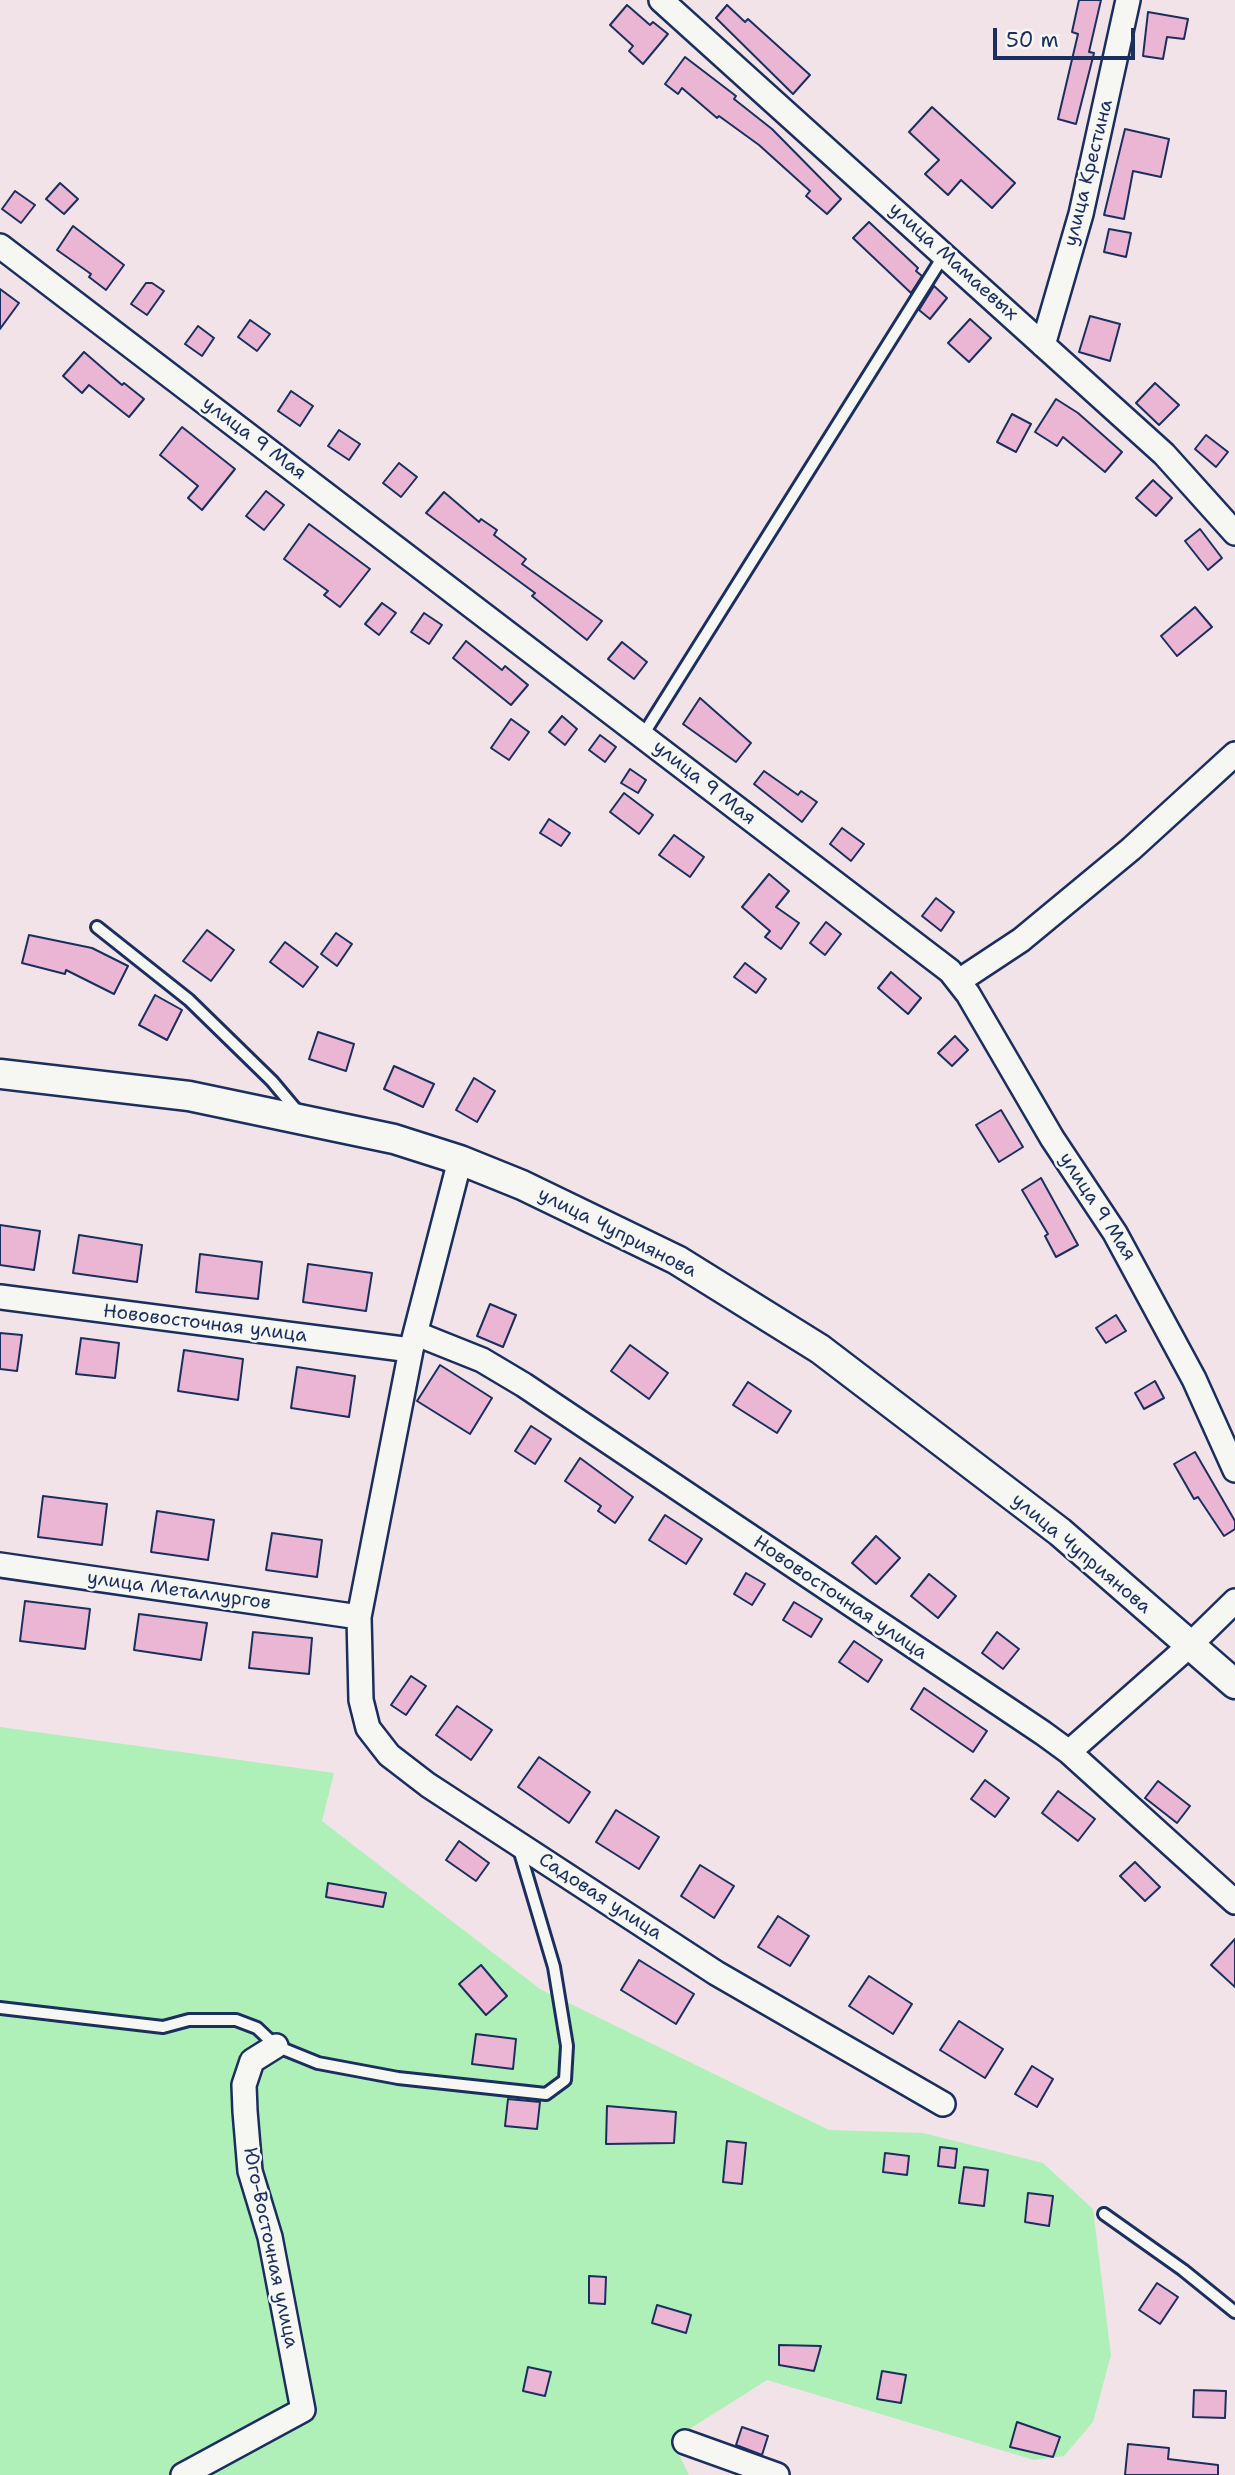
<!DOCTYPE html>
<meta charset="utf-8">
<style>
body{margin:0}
#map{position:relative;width:1235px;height:2475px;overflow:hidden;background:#f2e3e9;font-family:"Shantell Sans",sans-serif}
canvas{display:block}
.scale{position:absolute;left:993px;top:28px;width:142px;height:32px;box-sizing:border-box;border:4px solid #1b2f5e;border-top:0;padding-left:9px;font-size:21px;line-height:24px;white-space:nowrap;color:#1b2f5e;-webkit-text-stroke:5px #f6f6f2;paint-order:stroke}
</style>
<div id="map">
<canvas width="1235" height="2475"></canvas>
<div class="scale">50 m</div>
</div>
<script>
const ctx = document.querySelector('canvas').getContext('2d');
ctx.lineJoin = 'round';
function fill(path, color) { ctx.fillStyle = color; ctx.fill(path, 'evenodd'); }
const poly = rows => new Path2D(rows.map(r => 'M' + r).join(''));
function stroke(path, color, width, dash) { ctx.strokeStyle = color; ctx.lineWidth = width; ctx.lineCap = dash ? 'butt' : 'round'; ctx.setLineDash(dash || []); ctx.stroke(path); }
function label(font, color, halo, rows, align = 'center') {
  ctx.font = font + ' "Shantell Sans",sans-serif'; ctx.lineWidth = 5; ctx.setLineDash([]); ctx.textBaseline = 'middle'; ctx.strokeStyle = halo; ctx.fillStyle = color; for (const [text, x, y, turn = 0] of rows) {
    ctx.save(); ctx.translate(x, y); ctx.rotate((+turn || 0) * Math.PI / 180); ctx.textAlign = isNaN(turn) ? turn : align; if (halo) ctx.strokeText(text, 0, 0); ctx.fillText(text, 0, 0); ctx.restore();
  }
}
fill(poly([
 [0,1727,334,1773,322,1821,540,1989,829,2130,923,2133,1043,2163,1093,2209,1111,2355,1093,2422,1064,2456,1034,2460,767,2380,672,2440,689,2475,0,2475]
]), '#aff0b8');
const building = poly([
 [1079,0,1101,0,1089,52,1094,53,1076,124,1058,119,1078,34,1072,32,1079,0],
 [627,5,650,25,653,22,668,34,643,64,629,51,633,46,610,25,627,5],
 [727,5,745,22,748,19,810,75,793,94,716,18,727,5],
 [1148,12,1188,19,1184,39,1167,37,1163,59,1143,56,1148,12],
 [685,57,736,96,734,99,772,129,841,199,827,214,806,196,810,191,759,145,719,116,717,118,682,88,678,94,665,84,685,57],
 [932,107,1015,183,992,208,961,180,948,195,925,174,939,160,909,132,932,107],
 [1125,129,1169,139,1161,177,1133,171,1124,219,1104,215,1125,129],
 [60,183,78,199,64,214,46,199,60,183],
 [15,191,35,205,21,223,2,209,15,191],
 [869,222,918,268,916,271,922,276,911,293,853,238,869,222],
 [73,226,124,265,106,290,89,277,91,274,57,250,73,226],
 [1109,229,1131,233,1126,257,1104,252,1109,229],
 [146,283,152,283,164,291,147,315,131,304,146,283],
 [934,286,947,298,930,319,919,310,934,286],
 [0,289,19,303,0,329,0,289],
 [1090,316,1120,324,1110,361,1079,352,1090,316],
 [970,319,991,338,969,362,948,343,970,319],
 [250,320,270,334,257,351,238,337,250,320],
 [198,326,214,338,202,356,185,344,198,326],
 [84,352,122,385,124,383,144,399,129,417,89,385,82,393,63,376,84,352],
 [1155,383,1179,405,1159,425,1136,403,1155,383],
 [291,391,313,406,300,426,278,411,291,391],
 [1056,399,1078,413,1122,452,1105,472,1063,437,1057,446,1035,432,1056,399],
 [1012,414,1031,424,1016,452,997,442,1012,414],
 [182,427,235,469,202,510,188,498,198,486,160,455,182,427],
 [339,430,360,444,349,460,328,446,339,430],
 [1206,435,1228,452,1216,467,1195,449,1206,435],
 [399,463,417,477,401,497,383,483,399,463],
 [1153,480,1172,498,1156,516,1136,498,1153,480],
 [266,491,284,505,264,530,246,516,266,491],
 [444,492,479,522,481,519,497,530,494,535,526,559,522,564,602,621,587,640,532,596,535,593,426,513,444,492],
 [309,524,370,569,340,607,324,595,328,591,284,559,309,524],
 [1200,529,1222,558,1208,570,1185,541,1200,529],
 [382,603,396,613,379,635,365,624,382,603],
 [1195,607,1212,627,1177,656,1161,636,1195,607],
 [424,613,442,625,429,644,411,632,424,613],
 [466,641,502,670,505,666,528,685,511,705,453,658,466,641],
 [622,642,647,662,634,679,608,659,622,642],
 [700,698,751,743,736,762,683,724,700,698],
 [562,716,577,729,565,745,549,732,562,716],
 [511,719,529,732,509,760,491,748,511,719],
 [600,735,616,747,605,762,589,750,600,735],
 [630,769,646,780,638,793,621,783,630,769],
 [764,771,798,795,801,791,817,802,802,822,754,784,764,771],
 [624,793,653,815,639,834,610,812,624,793],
 [549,819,570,833,561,846,540,833,549,819],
 [842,828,864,844,851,861,830,844,842,828],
 [674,835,704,857,690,877,659,855,674,835],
 [769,874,789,891,776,907,799,923,781,949,765,937,770,931,742,907,769,874],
 [936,898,954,912,941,931,922,916,936,898],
 [826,922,841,934,825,955,810,943,826,922],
 [207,930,234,950,211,981,183,961,207,930],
 [336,933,352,944,337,966,321,954,336,933],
 [29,935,92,948,128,966,114,994,66,970,65,974,22,963,29,935],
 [285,942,318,967,303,987,270,962,285,942],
 [745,963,766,979,756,993,734,977,745,963],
 [891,972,921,998,908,1014,878,988,891,972],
 [155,995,182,1010,167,1040,139,1025,155,995],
 [318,1032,354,1044,346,1071,309,1059,318,1032],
 [955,1036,968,1050,952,1066,938,1053,955,1036],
 [394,1066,434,1084,423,1107,384,1089,394,1066],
 [474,1078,495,1091,477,1122,456,1110,474,1078],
 [1001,1110,1023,1147,999,1162,976,1125,1001,1110],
 [1041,1178,1078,1245,1056,1257,1045,1236,1048,1234,1022,1190,1041,1178],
 [0,1225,40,1231,34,1270,0,1265,0,1225],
 [79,1235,142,1245,137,1282,73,1273,79,1235],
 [200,1254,262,1262,258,1299,196,1292,200,1254],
 [308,1264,372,1273,366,1311,303,1302,308,1264],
 [490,1304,516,1315,503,1347,477,1336,490,1304],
 [1116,1315,1126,1331,1106,1343,1096,1328,1116,1315],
 [0,1333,22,1335,17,1371,0,1369,0,1333],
 [81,1338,119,1343,115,1378,76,1374,81,1338],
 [630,1345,668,1373,649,1399,611,1371,630,1345],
 [184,1350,243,1359,238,1400,178,1391,184,1350],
 [440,1365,492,1398,470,1434,417,1401,440,1365],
 [297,1367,355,1376,349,1417,291,1408,297,1367],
 [1155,1381,1164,1398,1144,1409,1135,1393,1155,1381],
 [748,1382,791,1411,777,1433,733,1405,748,1382],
 [531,1426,551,1439,535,1464,515,1451,531,1426],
 [1195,1452,1235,1521,1235,1529,1224,1536,1198,1497,1194,1499,1174,1464,1195,1452],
 [580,1458,633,1497,615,1523,598,1511,601,1506,565,1481,580,1458],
 [43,1496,107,1504,102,1545,38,1537,43,1496],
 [157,1511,214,1520,208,1560,151,1552,157,1511],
 [665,1515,702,1539,686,1564,649,1540,665,1515],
 [272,1533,322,1540,317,1577,266,1570,272,1533],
 [876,1536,900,1558,876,1584,852,1563,876,1536],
 [746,1573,765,1584,752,1605,734,1594,746,1573],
 [929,1574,956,1596,938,1618,911,1596,929,1574],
 [25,1601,90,1609,85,1649,20,1641,25,1601],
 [794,1602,822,1619,811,1637,783,1620,794,1602],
 [139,1614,207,1623,201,1660,134,1650,139,1614],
 [253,1632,312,1638,309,1674,249,1668,253,1632],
 [997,1632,1019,1649,1003,1669,982,1653,997,1632],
 [854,1641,882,1660,868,1682,839,1662,854,1641],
 [411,1676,426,1686,406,1715,391,1705,411,1676],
 [924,1688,987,1731,973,1752,911,1709,924,1688],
 [457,1706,492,1730,471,1760,436,1735,457,1706],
 [539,1757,590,1792,569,1823,518,1787,539,1757],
 [985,1780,1009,1798,995,1817,971,1799,985,1780],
 [1158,1781,1190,1806,1177,1823,1145,1798,1158,1781],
 [1058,1791,1095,1819,1078,1841,1042,1813,1058,1791],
 [616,1810,659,1837,639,1869,596,1842,616,1810],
 [459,1841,489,1863,476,1881,446,1860,459,1841],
 [1135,1862,1160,1887,1145,1901,1120,1876,1135,1862],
 [700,1865,734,1886,714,1918,681,1896,700,1865],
 [328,1883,386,1893,383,1907,326,1897,328,1883],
 [778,1916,809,1936,790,1966,758,1947,778,1916],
 [1235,1939,1235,1987,1211,1965,1235,1939],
 [639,1960,694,1994,676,2024,621,1990,639,1960],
 [481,1965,507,1996,486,2015,459,1984,481,1965],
 [869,1976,912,2004,893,2034,849,2006,869,1976],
 [959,2021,1003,2049,985,2078,940,2050,959,2021],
 [476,2034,516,2039,513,2069,472,2064,476,2034],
 [1032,2066,1053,2079,1037,2107,1015,2094,1032,2066],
 [508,2099,540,2102,537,2129,505,2126,508,2099],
 [607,2106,676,2112,674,2143,606,2144,607,2106],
 [727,2141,746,2143,742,2184,723,2182,727,2141],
 [940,2147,957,2149,955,2168,938,2166,940,2147],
 [885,2153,909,2156,907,2175,883,2172,885,2153],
 [964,2167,988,2170,984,2206,959,2203,964,2167],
 [1028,2193,1053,2196,1049,2226,1025,2222,1028,2193],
 [589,2276,606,2277,605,2304,589,2303,589,2276],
 [1157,2283,1178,2297,1160,2324,1139,2310,1157,2283],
 [657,2305,691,2315,686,2333,652,2323,657,2305],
 [779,2345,821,2346,814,2371,779,2365,779,2345],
 [528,2367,551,2372,545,2396,523,2391,528,2367],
 [882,2371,906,2375,901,2403,877,2399,882,2371],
 [1194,2390,1226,2391,1225,2418,1193,2417,1194,2390],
 [1017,2422,1060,2437,1053,2457,1010,2447,1017,2422],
 [742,2427,768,2436,762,2455,736,2445,742,2427],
 [1128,2444,1169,2448,1168,2459,1218,2465,1218,2475,1125,2475,1128,2444]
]);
fill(building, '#eab6d3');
stroke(building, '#1b2f5e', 2);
const service = poly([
 [643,735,944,255],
 [97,927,189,1000,272,1081,298,1112],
 [0,2008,163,2027,189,2020,236,2020,257,2028,276,2046,318,2063,398,2078,546,2094,565,2080,567,2046,554,1967,519,1849],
 [1104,2214,1183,2270,1235,2312]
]);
const minor = poly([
 [661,0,1164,454,1235,533],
 [0,246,950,971,968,994,1052,1138,1115,1233,1194,1379,1235,1470],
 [1043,345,1081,214,1128,0],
 [959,981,1021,940,1131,849,1235,754],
 [460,1160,411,1350,359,1617,361,1700,368,1728,389,1755,428,1785,716,1973,943,2104],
 [0,1297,411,1350],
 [417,1334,482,1360,524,1385,1043,1733,1069,1752,1235,1902],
 [0,1565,359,1617],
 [1069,1752,1189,1646,1235,1601],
 [685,2442,777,2475],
 [183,2475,303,2410,270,2237,250,2171,245,2111,244,2085,252,2061,276,2046]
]);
const tertiary = poly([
 [0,1074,189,1096,394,1139,460,1160,522,1185,677,1260,820,1349,1060,1532,1235,1684]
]);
stroke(service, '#1b2f5e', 16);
stroke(minor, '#1b2f5e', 28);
stroke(tertiary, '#1b2f5e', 33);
stroke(service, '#f6f6f2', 10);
stroke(minor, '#f6f6f2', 23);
stroke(tertiary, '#f6f6f2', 28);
label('19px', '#1b2f5e', '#f6f6f2', [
 ["улица Крестина",1089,173,-76],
 ["улица Мамаевых",953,262,42],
 ["улица 9 Мая",254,439,37],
 ["улица 9 Мая",704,783,38],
 ["улица 9 Мая",1097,1207,57],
 ["улица Чуприянова",617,1233,27],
 ["Нововосточная улица",205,1324,7],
 ["улица Чуприянова",1081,1554,40],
 ["улица Металлургов",179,1591,8],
 ["Нововосточная улица",840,1598,34],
 ["Садовая улица",600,1897,33],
 ["Юго-Восточная улица",270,2248,78]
]);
</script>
